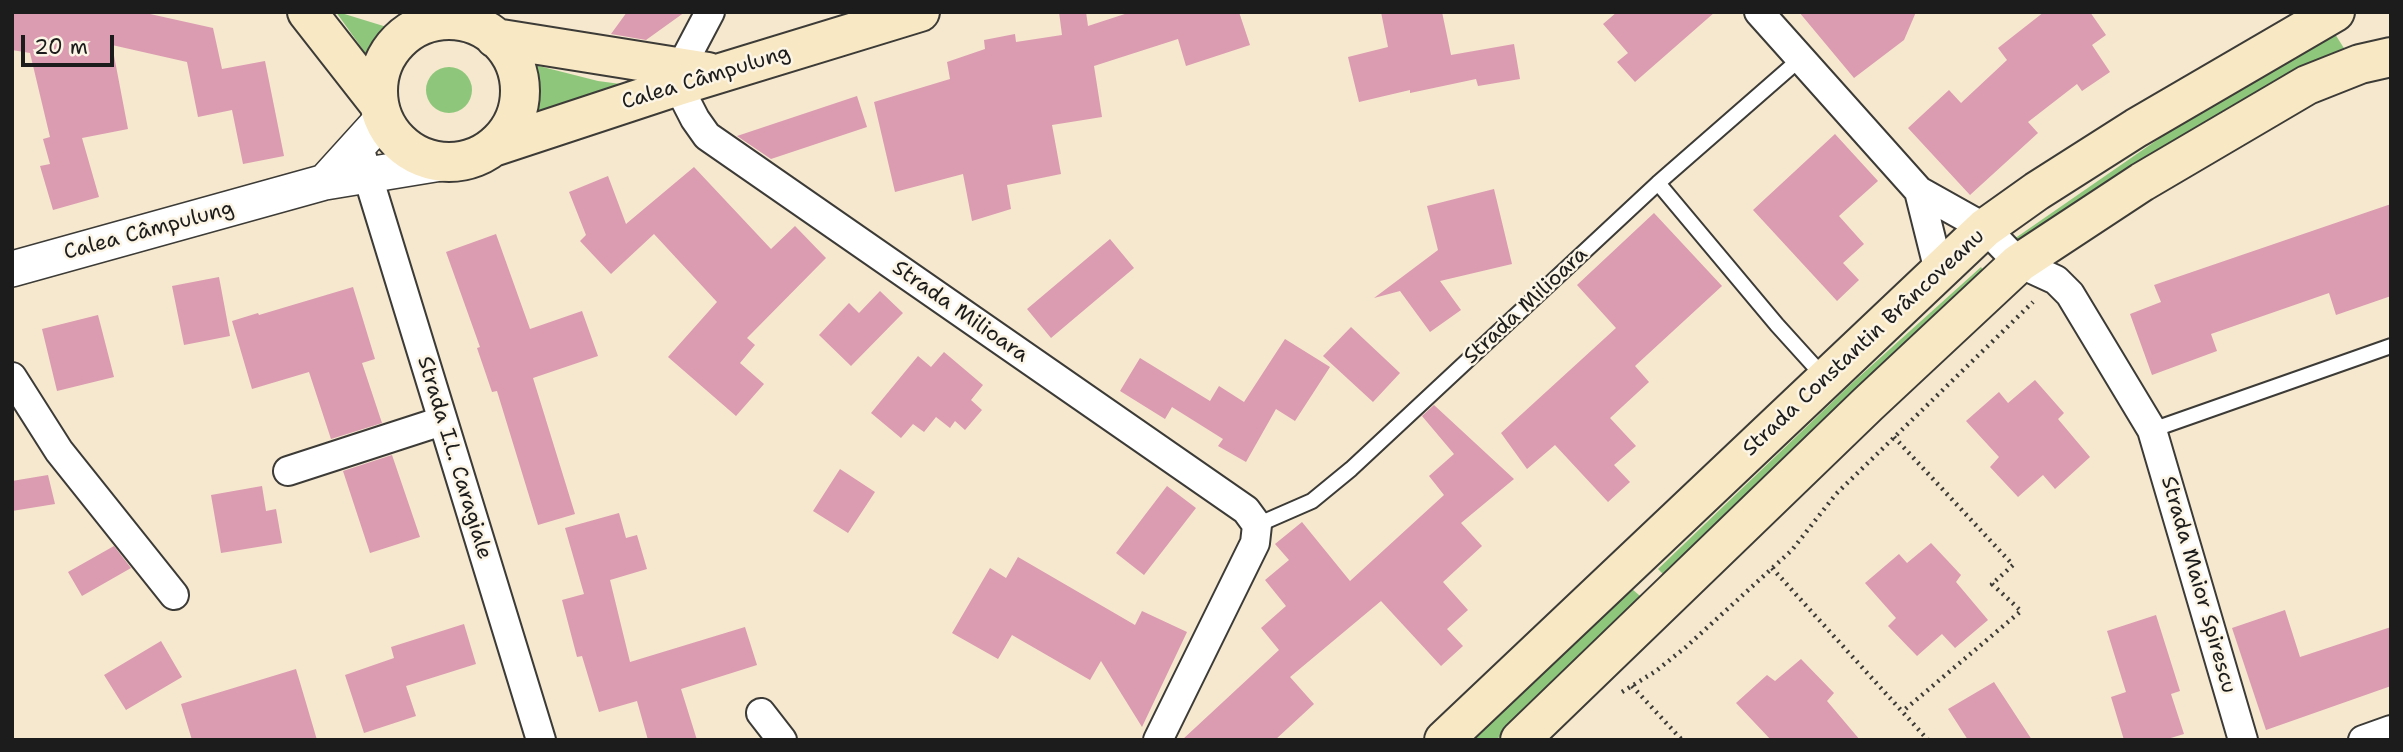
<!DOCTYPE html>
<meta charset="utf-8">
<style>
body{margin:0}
#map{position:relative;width:2403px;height:752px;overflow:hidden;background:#f5e8ce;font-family:"Shantell Sans",sans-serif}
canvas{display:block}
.frame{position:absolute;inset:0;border:14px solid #1c1c1c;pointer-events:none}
.scale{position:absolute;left:21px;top:35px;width:93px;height:32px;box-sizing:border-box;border:4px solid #1c1c1c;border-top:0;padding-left:9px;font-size:21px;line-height:24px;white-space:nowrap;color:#1c1c1c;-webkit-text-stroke:5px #fcf5e5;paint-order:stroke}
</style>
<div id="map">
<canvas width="2403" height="752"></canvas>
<div class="frame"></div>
<div class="scale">20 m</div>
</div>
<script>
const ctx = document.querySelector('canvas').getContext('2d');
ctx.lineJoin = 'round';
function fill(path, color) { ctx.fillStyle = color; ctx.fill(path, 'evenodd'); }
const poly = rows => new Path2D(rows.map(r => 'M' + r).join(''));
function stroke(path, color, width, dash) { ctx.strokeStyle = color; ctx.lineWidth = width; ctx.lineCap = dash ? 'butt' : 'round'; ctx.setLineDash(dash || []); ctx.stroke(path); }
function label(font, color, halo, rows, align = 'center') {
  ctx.font = font + ' "Shantell Sans",sans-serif'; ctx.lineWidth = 5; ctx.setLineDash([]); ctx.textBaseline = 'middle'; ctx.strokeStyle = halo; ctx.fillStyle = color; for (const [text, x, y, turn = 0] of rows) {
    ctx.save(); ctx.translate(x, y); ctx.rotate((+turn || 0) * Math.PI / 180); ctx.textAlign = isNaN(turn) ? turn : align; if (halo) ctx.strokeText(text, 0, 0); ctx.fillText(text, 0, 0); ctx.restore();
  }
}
fill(poly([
 [336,12,338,12,390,28,372,42,366,54],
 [2335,34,2347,53,2024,250,2014,239,2170,131],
 [527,63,598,81,643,87,527,119,536,96,534,80],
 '426 90a23 23 0 1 1 46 0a23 23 0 1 1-46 0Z',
 [1981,267,1989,278,1671,582,1658,569,1850,385],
 [1632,589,1646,601,1496,740,1468,740]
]), '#8ec77b');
fill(poly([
 [12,12,141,12,213,28,222,69,265,61,284,156,243,164,232,110,198,117,187,62,112,45,128,129,82,138,99,197,53,210,40,166,50,164,43,139,50,137,30,53,12,50],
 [627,12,685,12,646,40,611,34],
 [1059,12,1086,12,1088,26,1131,12,1239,12,1250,45,1186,66,1178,39,1094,66,1102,117,1052,125,1061,174,1007,185,1011,209,972,221,963,174,895,192,874,102,950,79,947,62,985,49,984,40,1015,34,1016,42,1062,35],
 [1381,12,1442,12,1451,55,1514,44,1520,79,1478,86,1476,79,1410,93,1410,90,1359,102,1348,57,1388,47],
 [1617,12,1715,12,1635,82,1617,62,1628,53,1603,24],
 [1799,12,1916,12,1904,40,1854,78],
 [2044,12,2090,12,2106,35,2092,45,2110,72,2082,91,2077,84,2028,122,2038,133,1970,195,1908,128,1949,90,1961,103,2007,60,1998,48],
 [857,96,867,127,771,159,737,136],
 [1835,134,1878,181,1839,216,1864,244,1843,263,1859,280,1837,301,1753,210],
 [694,167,771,249,795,226,826,258,747,338,755,345,740,363,764,384,736,416,668,357,717,302,654,234,611,274,580,241,586,235,569,192,608,176,626,224],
 [1494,189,1512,264,1440,281,1461,310,1430,332,1400,291,1374,298,1438,250,1427,206],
 [2391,204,2391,296,2336,315,2329,293,2211,334,2217,351,2152,375,2130,314,2161,302,2154,285],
 [1654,213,1722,286,1635,366,1649,382,1610,418,1636,446,1614,465,1630,482,1608,502,1555,445,1527,469,1501,433,1616,328,1577,285],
 [496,234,530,329,582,311,598,356,533,378,575,514,538,525,497,391,492,392,477,348,480,347,446,252],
 [1110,239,1134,268,1051,338,1027,309],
 [219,277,230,336,184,345,172,286],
 [353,287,375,359,362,363,382,423,331,439,309,372,252,389,232,321,258,313,259,315],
 [880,291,903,313,851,366,819,335,849,303,859,313],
 [98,315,114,377,57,391,42,329],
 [1351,327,1400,373,1373,402,1323,356],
 [1285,339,1330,367,1295,421,1276,409,1246,462,1218,446,1223,439,1172,407,1165,419,1120,391,1140,358,1210,401,1219,386,1244,402],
 [944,352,983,385,971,400,982,410,965,430,955,421,950,428,936,417,924,432,913,424,901,438,871,413,918,356,931,367],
 [2035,380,2064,413,2058,419,2090,457,2055,489,2043,475,2018,497,1990,467,1999,457,1966,421,1999,392,2008,403],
 [1434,405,1514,479,1461,523,1482,546,1443,582,1468,610,1447,629,1463,646,1441,666,1381,601,1290,677,1314,704,1275,740,1182,740,1279,650,1261,628,1286,606,1265,580,1289,560,1275,544,1302,522,1350,581,1444,495,1429,476,1454,454,1422,416],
 [392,455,420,537,370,553,343,471],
 [840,469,875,492,848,533,813,511],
 [48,475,55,504,12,511,12,481],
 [262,486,266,511,276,509,282,543,221,553,211,495],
 [1167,486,1196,508,1144,575,1116,553],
 [619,513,626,538,637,535,647,569,610,580,630,662,745,627,757,665,681,689,697,740,648,740,637,701,599,712,582,656,577,657,562,600,584,594,565,528],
 [1931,543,1961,575,1956,582,1988,620,1955,648,1942,634,1917,656,1888,626,1896,618,1865,583,1899,554,1907,563],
 [114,546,131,568,82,596,68,572],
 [1018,557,1135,625,1142,611,1187,632,1142,727,1101,661,1090,680,1012,635,998,659,952,633,990,568,1006,578],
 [2285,610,2300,657,2391,627,2391,686,2266,730,2232,628],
 [2156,615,2180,691,2171,694,2184,734,2164,740,2124,740,2111,697,2126,692,2107,631],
 [464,624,476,664,406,686,416,716,364,733,345,675,394,658,391,647],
 [161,641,182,677,126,710,104,675],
 [1801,659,1834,693,1827,701,1860,740,1771,740,1736,703,1767,675,1775,681],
 [296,669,317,740,192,740,181,704],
 [1994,682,2032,740,1968,740,1948,709]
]), '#db9bb1');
const service = poly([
 [1658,183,1777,325,1825,378],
 [2152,430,2391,346],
 [1257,525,1312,501,1351,469,1658,183,1800,59]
]);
const minor = poly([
 [1759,12,1919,191,1985,228,2019,263,2056,280,2070,294,2152,430,2243,740],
 [681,67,710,12],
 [678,86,695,119,707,136,1246,510,1257,525,1255,543,1158,740],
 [362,157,541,740],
 [1919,191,1939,271],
 [12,377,59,451,174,595],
 [288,471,442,421],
 [761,713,782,740],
 [2363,740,2391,730]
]);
const tertiary = poly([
 [325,182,383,118],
 [12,269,325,182,447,162]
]);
const secondary = poly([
 [307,12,379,104],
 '378 91a71 71 0 1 1 142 0a71 71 0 1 1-142 0Z',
 [495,38,708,72],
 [493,147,678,86,920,12],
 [1444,740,1985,228,2037,191,2136,128,2335,12],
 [1520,740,1868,404,2019,263,2142,182,2307,85,2360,64,2391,57]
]);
stroke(service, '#3d3b37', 18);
stroke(minor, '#3d3b37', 32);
stroke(tertiary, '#3d3b37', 38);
stroke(secondary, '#3d3b37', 42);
stroke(poly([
 [1894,437,2013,565,1992,584,2021,611,1903,711],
 [1772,568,1928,740],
 [1632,686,1682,740],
 [1622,692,1656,671,1686,647,1792,550,1836,494,2033,302]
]), '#3d3b37', 4.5, [2, 5]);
stroke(service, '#fff', 14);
stroke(minor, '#fff', 28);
stroke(tertiary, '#fff', 35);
stroke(secondary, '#f8e8c3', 38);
label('21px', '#1c1c1c', '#fcf5e5', [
 ["Calea Câmpulung",706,78,-17],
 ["Calea Câmpulung",149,231,-15],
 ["Strada Milioara",1526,306,-43],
 ["Strada Milioara",960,312,35],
 ["Strada Constantin Brâncoveanu",1864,343,-43],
 ["Strada I.L. Caragiale",454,458,73],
 ["Strada Maior Spirescu",2198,585,74]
]);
</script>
